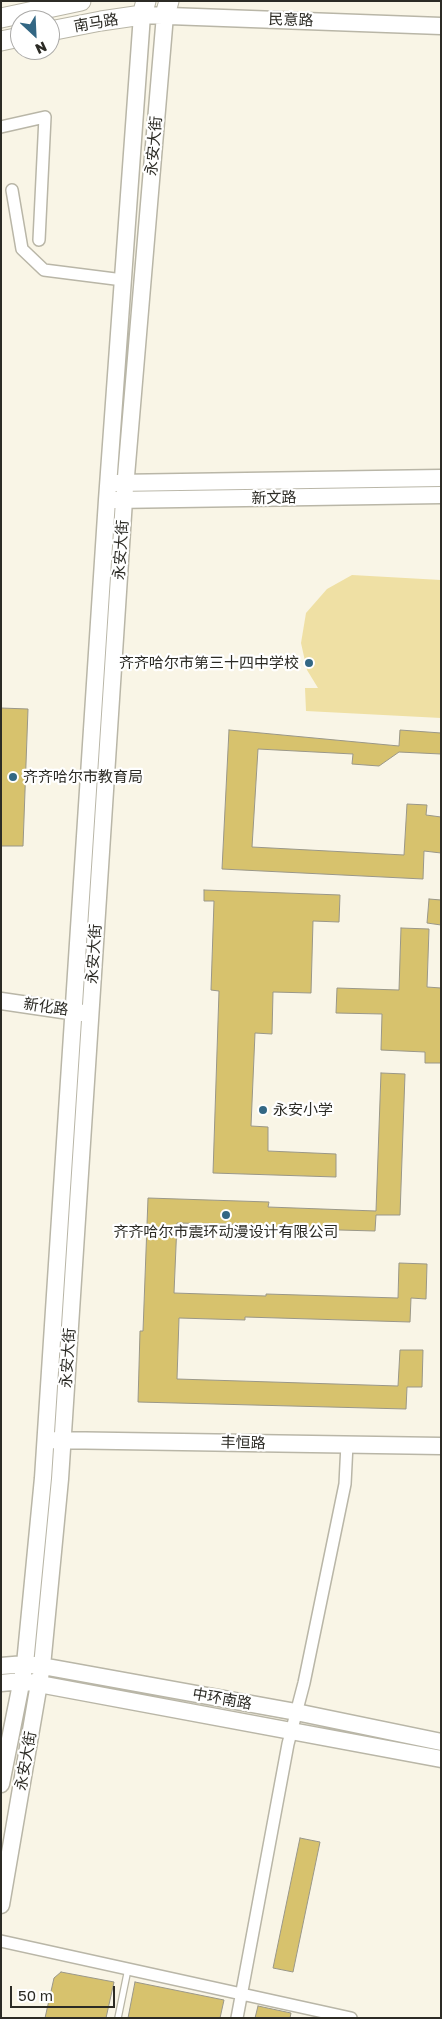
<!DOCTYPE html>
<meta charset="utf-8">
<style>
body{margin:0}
#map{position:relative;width:442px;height:2019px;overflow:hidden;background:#f9f5e6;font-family:"Golos Text",sans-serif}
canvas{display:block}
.frame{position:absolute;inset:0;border:2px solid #2c2b25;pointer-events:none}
.north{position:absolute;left:10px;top:10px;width:50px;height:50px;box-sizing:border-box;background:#fff;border:1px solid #abaaa8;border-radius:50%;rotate:155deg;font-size:14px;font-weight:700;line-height:20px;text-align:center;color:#2c2b25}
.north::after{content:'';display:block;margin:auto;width:18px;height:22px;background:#336784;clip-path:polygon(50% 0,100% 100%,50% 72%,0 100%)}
.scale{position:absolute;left:10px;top:1986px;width:105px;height:22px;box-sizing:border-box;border:2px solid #2c2b25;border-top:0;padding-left:6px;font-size:15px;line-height:18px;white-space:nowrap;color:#2c2b25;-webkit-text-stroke:4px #fff;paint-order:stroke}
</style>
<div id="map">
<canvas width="442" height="2019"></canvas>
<div class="frame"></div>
<div class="north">N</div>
<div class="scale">50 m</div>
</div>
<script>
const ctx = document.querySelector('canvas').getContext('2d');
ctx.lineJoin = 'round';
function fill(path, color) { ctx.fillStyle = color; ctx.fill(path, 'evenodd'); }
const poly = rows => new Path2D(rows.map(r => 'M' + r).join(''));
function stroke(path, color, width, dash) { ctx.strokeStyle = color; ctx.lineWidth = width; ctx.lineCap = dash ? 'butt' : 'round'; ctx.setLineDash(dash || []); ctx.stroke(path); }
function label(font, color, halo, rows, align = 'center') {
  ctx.font = font + ' "Golos Text","Noto Sans SC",sans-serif'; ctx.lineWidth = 4.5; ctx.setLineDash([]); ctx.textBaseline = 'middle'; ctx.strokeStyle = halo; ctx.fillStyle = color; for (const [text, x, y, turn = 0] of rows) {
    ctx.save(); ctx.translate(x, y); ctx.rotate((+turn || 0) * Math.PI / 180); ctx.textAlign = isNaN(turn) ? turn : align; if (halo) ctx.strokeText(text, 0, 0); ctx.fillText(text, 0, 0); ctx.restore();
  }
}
fill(poly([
 [352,575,441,580,441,718,306,711,305,688,318,688,307,670,301,643,306,613,327,589]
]), '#efe0a4');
const building = poly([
 [1,708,28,709,23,846,1,846,1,708],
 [229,730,399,746,400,730,441,733,441,754,399,752,379,766,352,764,353,754,258,749,252,847,404,855,407,804,427,805,426,815,441,817,441,853,424,851,423,879,222,869,229,730],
 [204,890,340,895,339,922,313,921,311,993,273,992,272,1034,255,1033,251,1126,268,1127,268,1151,336,1154,336,1177,213,1173,219,991,211,990,214,901,204,901,204,890],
 [429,899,441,900,441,925,427,923,429,899],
 [401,928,429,929,427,987,441,988,441,1063,425,1063,425,1052,381,1050,382,1014,336,1013,337,988,399,990,401,928],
 [381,1073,405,1074,400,1215,376,1215,375,1231,268,1228,268,1225,177,1223,174,1293,266,1296,266,1294,398,1298,399,1263,427,1264,426,1299,411,1298,410,1322,245,1317,245,1320,179,1318,177,1379,398,1386,400,1350,423,1350,422,1387,407,1387,406,1409,138,1402,140,1331,143,1331,148,1198,269,1202,268,1207,376,1211,381,1073],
 [300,1838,320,1842,293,1972,273,1968,300,1838],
 [61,1972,114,1982,106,2018,45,2018,54,1978,61,1972],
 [135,1982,224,2000,220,2018,128,2018,135,1982],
 [258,2006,291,2013,290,2018,255,2018,258,2006]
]);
fill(building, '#d7c26d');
stroke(building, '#9a9788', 1);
const lane = poly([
 [118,2018,128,1969]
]);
const street = poly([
 [1,127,45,117,39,240],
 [12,190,22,249,44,270,123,280],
 [1,1941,351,2018],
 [237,2018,288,1744,304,1683,345,1484,347,1444]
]);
const secondary = poly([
 [116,483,441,478],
 [114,500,441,495],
 [1,1001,83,1013],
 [53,1440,441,1446],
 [1,1666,25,1664,42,1666,296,1712,441,1742],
 [1,1683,22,1681,39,1684,441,1759],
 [1,1784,25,1664,43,1478,107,500,142,15,441,26],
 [1,1905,42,1666,60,1479,124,500,165,15]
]);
const primary = poly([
 [165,15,169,1],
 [1,18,81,1],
 [50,31,101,21,142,15,146,1],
 [1,41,20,37]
]);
stroke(lane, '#b9b6a7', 8);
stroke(street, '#b9b6a7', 14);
stroke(secondary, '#b9b6a7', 19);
stroke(primary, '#b9b6a7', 21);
stroke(lane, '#fff', 5.5);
stroke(street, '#fff', 11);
stroke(secondary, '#fff', 16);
stroke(primary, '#fff', 19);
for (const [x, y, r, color] of [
 [309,663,5,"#336784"],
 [13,777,5,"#336784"],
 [263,1110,5,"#336784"],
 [226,1215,5,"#336784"]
]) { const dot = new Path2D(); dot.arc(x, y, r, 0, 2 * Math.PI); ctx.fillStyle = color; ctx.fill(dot); stroke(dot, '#fff', 2); }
label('15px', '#2c2b25', '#fff', [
 ["民意路",291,20,2],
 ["南马路",96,23,-10],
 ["永安大街",154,146,-85],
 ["新文路",274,498,-1],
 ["永安大街",121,550,-86],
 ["永安大街",94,954,-86],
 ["新化路",46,1007,8],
 ["永安大街",68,1358,-86],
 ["丰恒路",243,1443,1],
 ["中环南路",222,1699,10],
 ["永安大街",26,1761,-80]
]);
label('15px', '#2c2b25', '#fff', [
 ["齐齐哈尔市第三十四中学校",299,663,"right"],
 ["齐齐哈尔市教育局",23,777],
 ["永安小学",273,1110],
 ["齐齐哈尔市震环动漫设计有限公司",226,1232,"center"]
], 'left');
</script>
